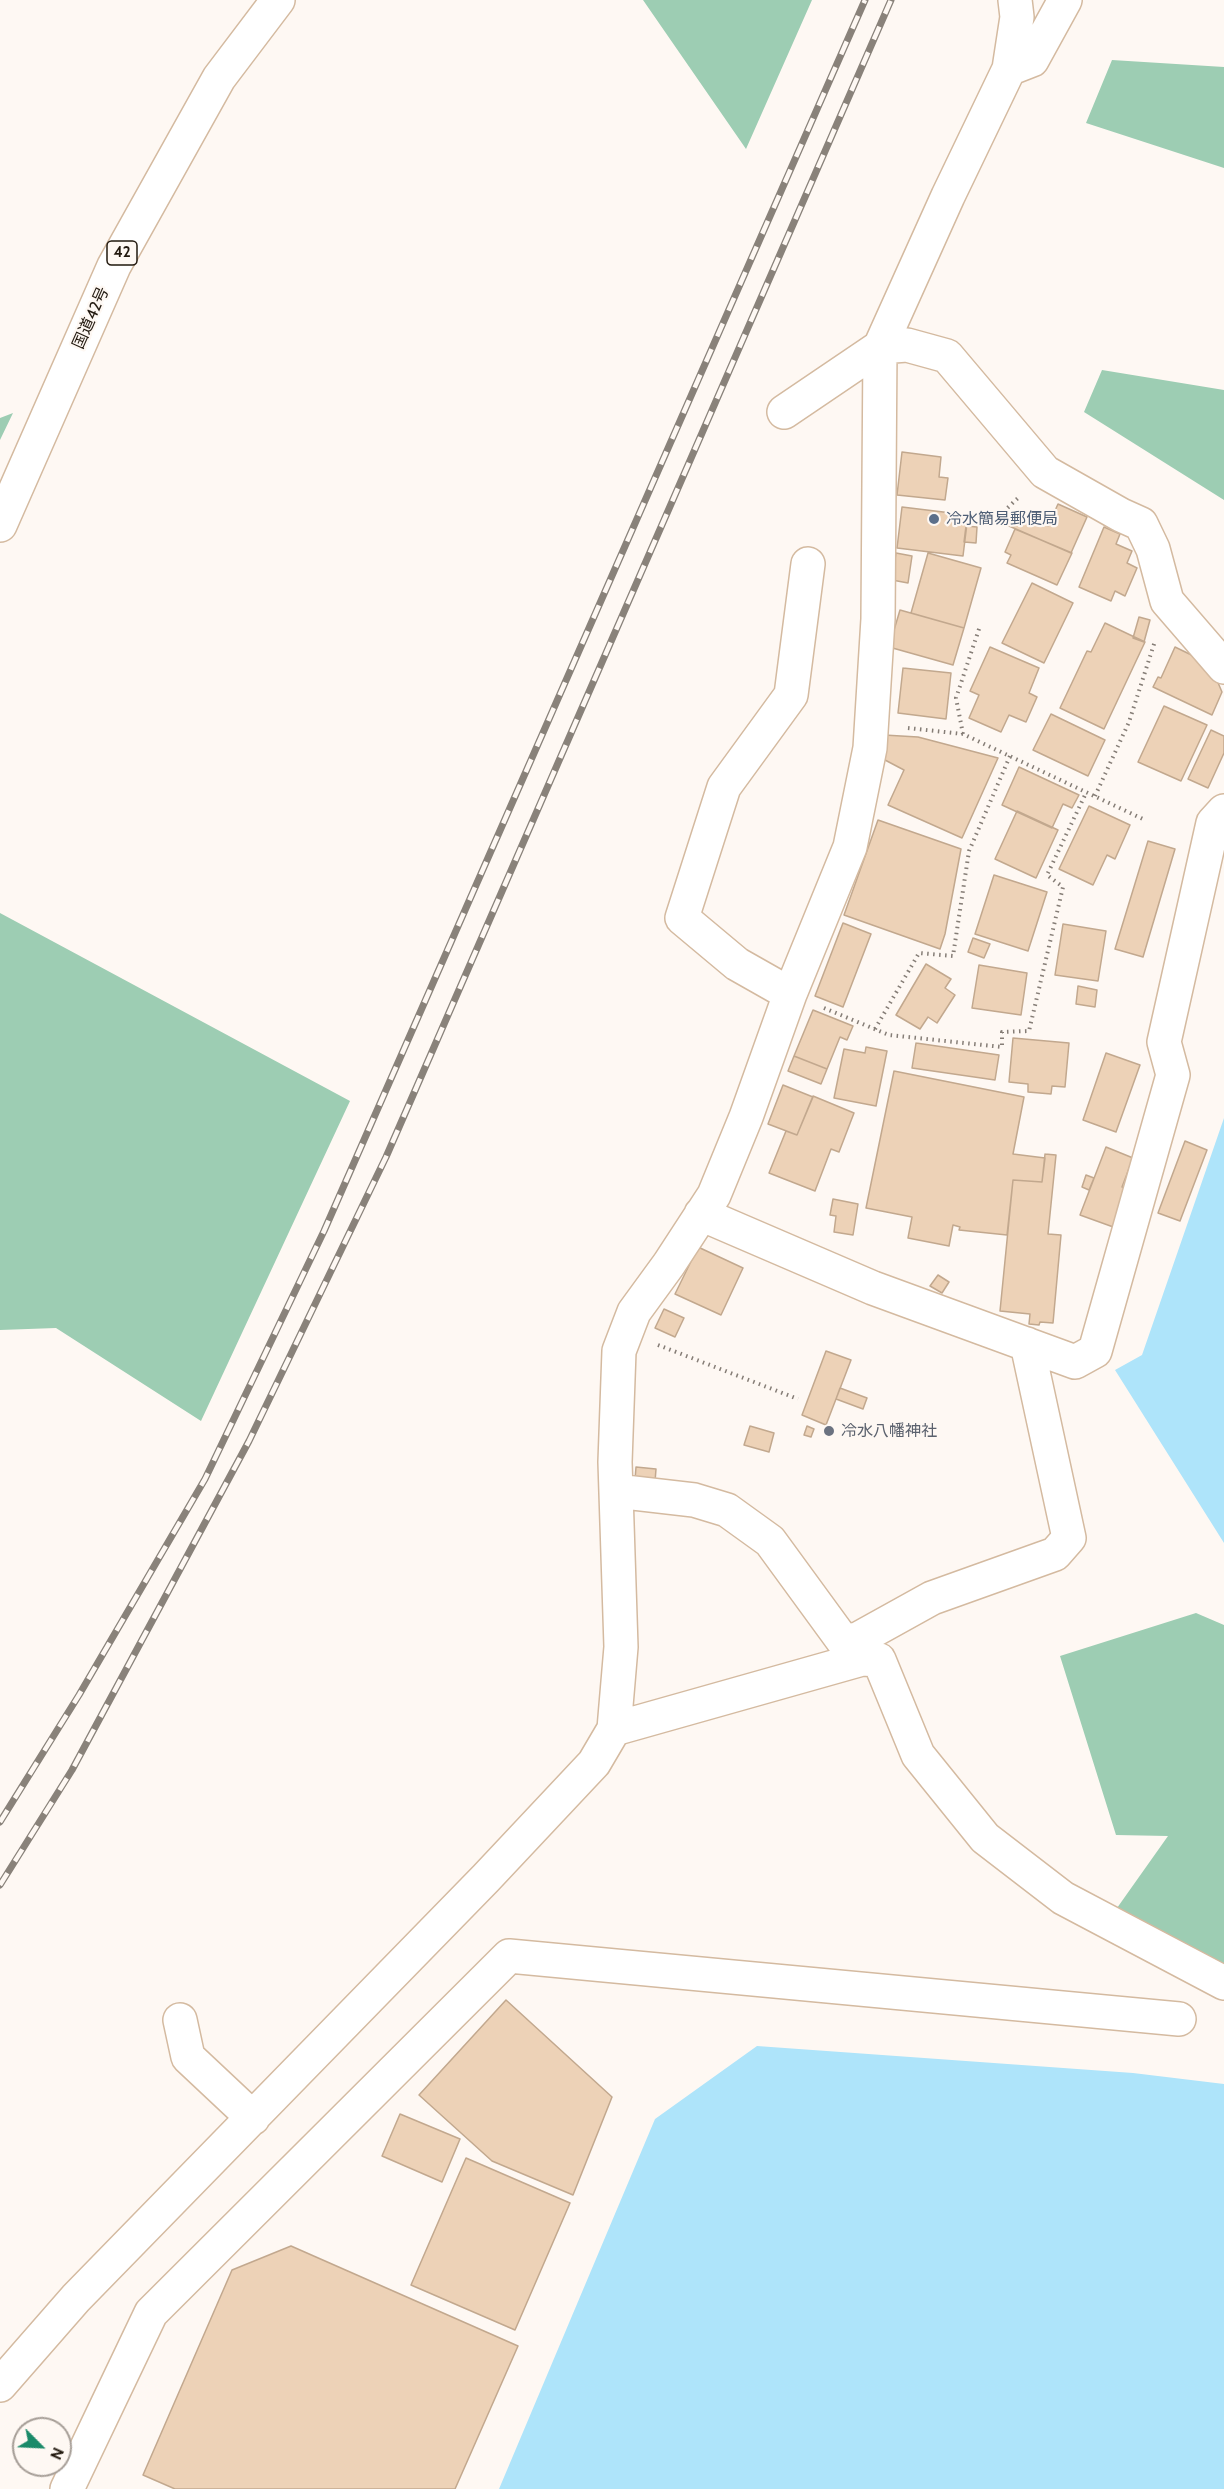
<!DOCTYPE html>
<meta charset="utf-8">
<style>
body{margin:0}
#map{position:relative;width:1224px;height:2489px;overflow:hidden;background:#fef8f3;font-family:Cabin,sans-serif}
canvas{display:block}
.north{position:absolute;left:12px;top:2417px;width:60px;height:60px;box-sizing:border-box;background:#fef8f3;border:2px solid #a69e97;border-radius:50%;rotate:114deg;font-size:16px;font-weight:700;line-height:24px;text-align:center;color:#21180e}
.north::after{content:'';display:block;margin:auto;width:21px;height:27px;background:#1a8a69;clip-path:polygon(50% 0,100% 100%,50% 72%,0 100%)}
</style>
<div id="map">
<canvas width="1224" height="2489"></canvas>
<div class="north">N</div>
</div>
<script>
const ctx = document.querySelector('canvas').getContext('2d');
ctx.lineJoin = 'round';
function fill(path, color) { ctx.fillStyle = color; ctx.fill(path, 'evenodd'); }
const poly = rows => new Path2D(rows.map(r => 'M' + r).join(''));
function stroke(path, color, width, dash) { ctx.strokeStyle = color; ctx.lineWidth = width; ctx.lineCap = dash ? 'butt' : 'round'; ctx.setLineDash(dash || []); ctx.stroke(path); }
function label(font, color, halo, rows, align = 'center') {
  ctx.font = font + ' Cabin,"Noto Sans JP",sans-serif'; ctx.lineWidth = 4.5; ctx.setLineDash([]); ctx.textBaseline = 'middle'; ctx.strokeStyle = halo; ctx.fillStyle = color; for (const [text, x, y, turn = 0] of rows) {
    ctx.save(); ctx.translate(x, y); ctx.rotate((+turn || 0) * Math.PI / 180); ctx.textAlign = isNaN(turn) ? turn : align; if (halo) ctx.strokeText(text, 0, 0); ctx.fillText(text, 0, 0); ctx.restore();
  }
}
fill(poly([
 [643,0,812,0,746,149],
 [1112,60,1224,67,1224,168,1086,123],
 [1102,370,1224,390,1224,500,1084,412],
 [13,413,0,440,0,418],
 [0,913,350,1101,201,1421,56,1328,0,1330],
 [1196,1613,1224,1625,1224,1967,1117,1908,1168,1836,1116,1835,1060,1656]
]), '#9dcdb3');
fill(poly([
 [1224,1118,1224,1543,1115,1370,1142,1355],
 [757,2046,1133,2073,1224,2084,1224,2489,499,2489,655,2119]
]), '#aee4fa');
const building = poly([
 [902,452,941,457,939,477,948,478,945,500,897,495,902,452],
 [1058,504,1087,517,1071,553,1009,526,1015,511,1048,526,1058,504],
 [902,507,968,515,963,556,897,548,902,507],
 [966,526,977,527,976,543,964,542,966,526],
 [1104,527,1120,534,1116,544,1132,551,1127,563,1137,568,1125,596,1115,591,1111,601,1079,587,1104,527],
 [1015,529,1072,553,1057,585,1007,563,1011,555,1005,552,1015,529],
 [896,553,912,556,908,583,892,580,896,553],
 [928,553,981,568,964,628,911,613,928,553],
 [1032,583,1073,603,1044,663,1002,643,1032,583],
 [900,610,964,628,953,665,889,647,900,610],
 [1139,617,1150,620,1144,642,1133,638,1139,617],
 [1105,623,1145,642,1104,729,1060,708,1087,651,1091,652,1105,623],
 [990,647,1039,668,1029,693,1037,697,1026,722,1009,715,1001,732,969,718,979,695,970,691,990,647],
 [1175,647,1210,664,1222,692,1212,715,1153,687,1158,677,1161,678,1175,647],
 [903,668,951,673,946,719,898,713,903,668],
 [1164,706,1207,725,1181,781,1138,762,1164,706],
 [1051,714,1105,740,1088,776,1033,750,1051,714],
 [1211,730,1224,736,1224,753,1208,788,1188,779,1211,730],
 [884,735,918,737,998,758,962,838,888,805,904,770,885,760,884,735],
 [1019,767,1079,795,1072,808,1063,804,1052,828,1002,805,1019,767],
 [1089,806,1130,825,1115,859,1107,855,1093,885,1059,869,1089,806],
 [1017,811,1058,830,1036,878,995,859,1017,811],
 [878,820,961,849,945,934,940,949,844,915,878,820],
 [1148,841,1175,849,1143,957,1115,949,1148,841],
 [994,875,1047,892,1028,951,975,934,994,875],
 [843,923,871,934,843,1007,815,996,843,923],
 [1063,924,1106,931,1098,981,1055,975,1063,924],
 [973,938,990,944,984,958,968,952,973,938],
 [926,964,951,979,945,988,955,995,937,1023,928,1017,920,1029,896,1015,926,964],
 [979,965,1027,973,1021,1015,972,1008,979,965],
 [1078,986,1097,990,1095,1007,1076,1004,1078,986],
 [813,1010,853,1026,847,1040,840,1037,827,1069,794,1056,813,1010],
 [1013,1038,1069,1043,1065,1087,1052,1086,1051,1094,1028,1092,1028,1084,1009,1082,1013,1038],
 [916,1043,999,1055,995,1080,912,1068,916,1043],
 [866,1047,887,1051,876,1106,834,1098,844,1049,865,1053,866,1047],
 [1106,1053,1140,1065,1116,1132,1083,1120,1106,1053],
 [794,1056,827,1069,821,1084,788,1071,794,1056],
 [894,1071,1024,1097,1013,1154,1045,1158,1042,1182,1013,1180,1007,1235,959,1230,960,1227,953,1225,949,1246,908,1238,912,1217,866,1208,894,1071],
 [783,1085,813,1097,797,1135,768,1124,783,1085],
 [813,1096,854,1113,839,1152,831,1149,815,1191,769,1173,786,1131,797,1135,813,1096],
 [1185,1141,1207,1150,1180,1221,1158,1213,1185,1141],
 [1106,1147,1133,1158,1122,1187,1130,1190,1116,1228,1080,1215,1106,1147],
 [1045,1154,1056,1155,1048,1234,1061,1235,1053,1323,1040,1322,1039,1325,1029,1324,1030,1314,1000,1311,1013,1180,1042,1182,1045,1154],
 [1086,1175,1094,1178,1089,1190,1082,1187,1086,1175],
 [833,1199,858,1204,853,1235,834,1232,836,1216,830,1215,833,1199],
 [698,1247,743,1268,721,1315,675,1294,698,1247],
 [938,1275,949,1282,942,1293,930,1286,938,1275],
 [664,1309,684,1318,675,1337,655,1328,664,1309],
 [826,1351,851,1360,826,1425,802,1415,826,1351],
 [840,1388,867,1398,863,1409,836,1399,840,1388],
 [750,1426,774,1433,769,1452,744,1445,750,1426],
 [807,1426,814,1429,811,1437,804,1435,807,1426],
 [636,1467,656,1469,655,1482,635,1480,636,1467],
 [506,2000,612,2097,573,2195,492,2161,419,2095,506,2000],
 [400,2114,460,2139,442,2182,382,2156,400,2114],
 [466,2158,570,2203,515,2330,411,2285,466,2158],
 [291,2246,518,2346,455,2489,175,2489,143,2475,232,2270,291,2246]
]);
fill(building, '#edd2b7');
stroke(building, '#c2a88e', 1.5);
const minor = poly([
 [1009,69,1017,17,1015,0],
 [784,412,880,347,907,345,947,356,1045,472,1121,515,1141,524,1153,549,1167,601,1224,667],
 [790,994,737,964,682,918,724,787,791,695,808,564],
 [701,1214,873,1288,1075,1362,1095,1351,1173,1075,1164,1042,1213,823,1224,811],
 [616,1491,694,1500,727,1510,770,1541,843,1641,858,1639],
 [862,1659,858,1639,932,1598,1055,1554,1069,1538,1027,1344],
 [614,1729,862,1659,879,1660,918,1755,985,1838,1063,1898,1224,1983],
 [180,2020,188,2057,253,2118],
 [0,2385,76,2298,486,1878,594,1763,614,1729,621,1647,615,1462,619,1351,634,1312,669,1264,714,1195,746,1117,790,994,850,847,870,748,878,619,880,347,948,196,1009,69,1032,60,1065,0],
 [67,2489,151,2313,509,1956,1179,2019]
]);
const highway = poly([
 [0,525,114,266,219,78,278,0]
]);
stroke(minor, '#d4baa0', 36);
stroke(highway, '#d4baa0', 36);
stroke(poly([
 [999,516,1019,497],
 [908,728,963,734,1145,820],
 [963,734,956,698,980,626],
 [1095,796,1129,722,1155,641],
 [824,1008,889,1035,1002,1047,1002,1032,1029,1031,1063,887,1047,875,1086,793],
 [875,1029,919,953,953,956,969,851,1010,756],
 [658,1345,798,1399]
]), '#857d76', 4, [1.5, 4.5]);
stroke(minor, '#fff', 33);
stroke(highway, '#fff', 33);
const rail = poly([
 [0,1822,79,1695,205,1479,324,1231,865,0],
 [0,1885,72,1770,249,1441,386,1157,891,0]
]);
stroke(rail, '#89827a', 7);
stroke(rail, '#fef8f3', 4.5, [14]);
for (const [x, y, r, color] of [
 [934,519,6,"#5c6f8a"],
 [829,1431,6,"#6b7280"]
]) { const dot = new Path2D(); dot.arc(x, y, r, 0, 2 * Math.PI); ctx.fillStyle = color; ctx.fill(dot); stroke(dot, '#fef8f3', 2); }
for (const [x, y, w] of [
 [122,253,30]
]) { const box = new Path2D(); box.roundRect(x - w / 2, y - 12, w, 24, 4.5); ctx.fillStyle = '#fef8f3'; ctx.fill(box); stroke(box, '#21180e', 1.5); }
label('bold 15px', '#21180e', null, [
 ["42",122,253]
]);
label('16px', '#21180e', '#fef8f3', [
 ["国道42号",91,318,-66]
]);
label('16px', '#4e5e75', '#fef8f3', [
 ["冷水簡易郵便局",946,519]
], 'left');
label('16px', '#5b616d', '#fef8f3', [
 ["冷水八幡神社",841,1431]
], 'left');
</script>
